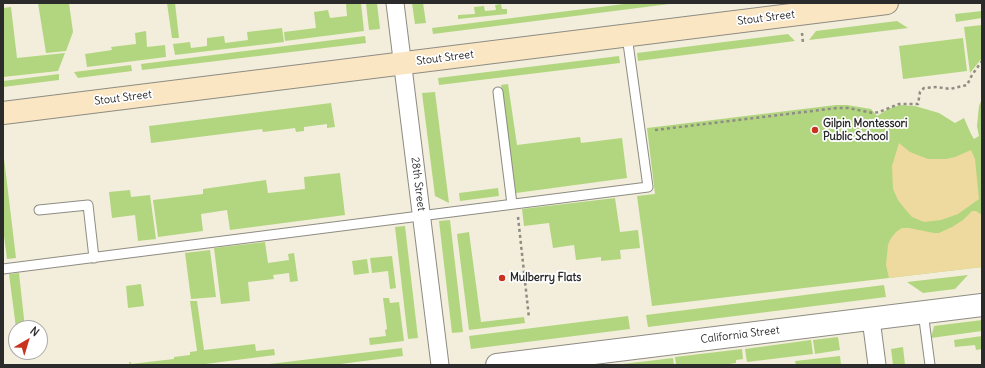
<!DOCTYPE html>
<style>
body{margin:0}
#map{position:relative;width:985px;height:368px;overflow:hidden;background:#f2eedb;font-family:Delius,sans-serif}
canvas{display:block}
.frame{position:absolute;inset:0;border:4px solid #2b2b2b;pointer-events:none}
.north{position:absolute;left:8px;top:320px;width:40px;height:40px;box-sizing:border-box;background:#fff;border:1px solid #aaa;border-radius:50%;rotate:38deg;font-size:11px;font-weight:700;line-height:16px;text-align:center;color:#2b2b2b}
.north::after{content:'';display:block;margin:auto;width:14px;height:18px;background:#c8321e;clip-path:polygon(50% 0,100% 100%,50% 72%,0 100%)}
</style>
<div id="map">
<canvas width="985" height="368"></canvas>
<div class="frame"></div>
<div class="north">N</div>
</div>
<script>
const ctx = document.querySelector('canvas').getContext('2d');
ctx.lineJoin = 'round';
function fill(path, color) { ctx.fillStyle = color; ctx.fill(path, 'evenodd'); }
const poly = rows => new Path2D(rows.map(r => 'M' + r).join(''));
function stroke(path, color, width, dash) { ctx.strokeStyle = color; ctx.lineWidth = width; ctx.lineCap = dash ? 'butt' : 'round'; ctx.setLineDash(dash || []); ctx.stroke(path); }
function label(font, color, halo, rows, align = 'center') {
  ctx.font = font + ' Delius,sans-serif'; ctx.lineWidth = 3.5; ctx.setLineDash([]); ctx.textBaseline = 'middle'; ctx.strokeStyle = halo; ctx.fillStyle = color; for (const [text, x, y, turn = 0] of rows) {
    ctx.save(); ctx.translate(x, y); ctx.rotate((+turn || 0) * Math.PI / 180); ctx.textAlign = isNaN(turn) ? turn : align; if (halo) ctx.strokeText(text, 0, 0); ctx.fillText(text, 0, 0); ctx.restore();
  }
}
fill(poly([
 [38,3,69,3,73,32,66,51,46,53],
 [167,3,175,3,179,38,172,38],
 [346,3,361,3,364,31,285,41,284,32,316,28,314,12,328,10,330,18,347,16],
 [366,3,377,3,380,29,369,30],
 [412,3,423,3,426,23,415,24],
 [632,3,677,3,433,34,432,28],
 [501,4,502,9,507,9,507,14,458,19,458,15,475,14,474,7,484,6,485,11,496,10,495,5],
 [11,7,17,58,65,53,58,71,3,77,3,8],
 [982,11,982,18,956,22,955,14],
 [897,21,908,28,809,40,816,31],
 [982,25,982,58,970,73,964,27],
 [282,28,284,42,175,55,173,44,190,42,191,48,207,46,207,38,224,36,225,43,248,40,247,32],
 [146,31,147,47,165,45,166,57,87,67,85,54,112,50,111,47,136,44,135,33],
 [788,34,795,41,638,61,637,53],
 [365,36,366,43,142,70,141,64],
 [963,38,967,71,903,79,899,46],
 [619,56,620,63,439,85,438,78],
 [131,65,132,71,78,78,74,72],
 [59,74,59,80,3,87,3,81],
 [508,84,517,145,580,137,581,143,622,138,627,178,516,193,501,85],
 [435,92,449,203,435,196,422,93],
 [982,99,982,267,652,306,637,196,655,194,647,128,836,105,847,105,871,109,877,116,888,109,900,105,915,106,939,113,955,123,964,118,971,134,974,139,979,136,977,126,979,106],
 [331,103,335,127,327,128,327,124,304,127,304,131,296,132,295,128,263,132,262,129,151,143,149,126],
 [3,150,16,258,7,259,3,228],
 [340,173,345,215,230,230,227,210,201,214,203,231,158,237,153,200,203,194,203,189,266,180,268,193,305,189,304,177],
 [498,188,499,196,460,201,459,193],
 [130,190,131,197,150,195,156,239,138,241,135,215,112,218,109,192],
 [615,198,620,232,638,230,640,248,620,250,621,259,601,261,601,257,576,260,574,245,553,248,549,223,524,226,522,209],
 [450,220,463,332,452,333,439,221],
 [405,226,418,338,408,339,395,227],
 [469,232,481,322,524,317,525,323,469,330,457,234],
 [265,242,268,263,289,260,288,254,294,253,298,281,290,282,289,273,273,275,274,279,248,282,250,301,221,304,214,248],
 [210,250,216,297,191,299,185,253],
 [392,256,396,288,390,289,388,271,372,273,370,258],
 [367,259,369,273,354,275,352,261],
 [19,273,25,328,16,328,9,274],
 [968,275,955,289,923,293,907,282],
 [141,284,144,306,128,308,126,286],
 [884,285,886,297,648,327,646,315],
 [383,298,389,298,390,303,399,302,404,341,370,345,369,338,386,336,385,330,387,329],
 [190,301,197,301,204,350,255,344,256,351,274,349,275,355,198,365,130,365,129,362,131,362,131,364,174,359,174,357,190,355,190,352,197,351],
 [628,316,630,329,471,349,469,336],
 [982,320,982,331,931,338,934,326],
 [982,336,982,349,976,350,975,345,955,347,954,340],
 [838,337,840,350,815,354,813,340],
 [811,340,813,354,747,362,745,349],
 [903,347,905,365,893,365,891,349],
 [402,348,403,356,333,365,261,365],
 [742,349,743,359,736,360,736,363,722,365,676,365,675,357],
 [840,356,841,365,796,365,795,361],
 [673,358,674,365,614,365]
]), '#b2d67f');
fill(poly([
 [899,143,910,152,928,159,946,159,955,157,971,150,975,159,979,199,958,214,941,220,924,222,912,217,905,209,898,200,893,189,892,166],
 [972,211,976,211,982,215,982,267,889,278,886,265,888,245,891,238,896,232,902,228,909,228,934,233,939,233,952,227,963,220]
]), '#eeda9e');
const service = poly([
 [498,92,512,204],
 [39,210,88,205,94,258],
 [3,269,648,187,627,36],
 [923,312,930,365]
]);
const minor = poly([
 [395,3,440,365],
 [871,319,877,365]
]);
const tertiary = poly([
 [497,365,982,305]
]);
const secondary = poly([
 [3,113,887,3]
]);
stroke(service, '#8e8c83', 11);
stroke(minor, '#8e8c83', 19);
stroke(tertiary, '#8e8c83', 24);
stroke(secondary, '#8e8c83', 24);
stroke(poly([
 [802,33,803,43],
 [655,130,837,108,848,108,873,113,879,112,899,104,918,104,920,92,924,88,937,87,950,89,967,85,972,75,982,61],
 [518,217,529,318]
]), '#8e8c83', 2.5, [3, 3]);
stroke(service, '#fff', 9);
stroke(minor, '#fff', 17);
stroke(tertiary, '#fff', 22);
stroke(secondary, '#fbe6c3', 22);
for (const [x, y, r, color] of [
 [815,130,4,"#c8321e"],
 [502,278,4,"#c8321e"]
]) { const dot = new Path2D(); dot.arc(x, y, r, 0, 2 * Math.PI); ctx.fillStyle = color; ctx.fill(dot); stroke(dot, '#fff', 1.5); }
label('11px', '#2b2b2b', '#fff', [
 ["Stout Street",766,18,-7],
 ["Stout Street",445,58,-7],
 ["Stout Street",123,98,-7],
 ["28th Street",418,184,83],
 ["California Street",740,335,-7]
]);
label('bold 11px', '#2b2b2b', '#fff', [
 ["Gilpin Montessori",823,124],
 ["Public School",823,137],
 ["Mulberry Flats",510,278]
], 'left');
</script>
